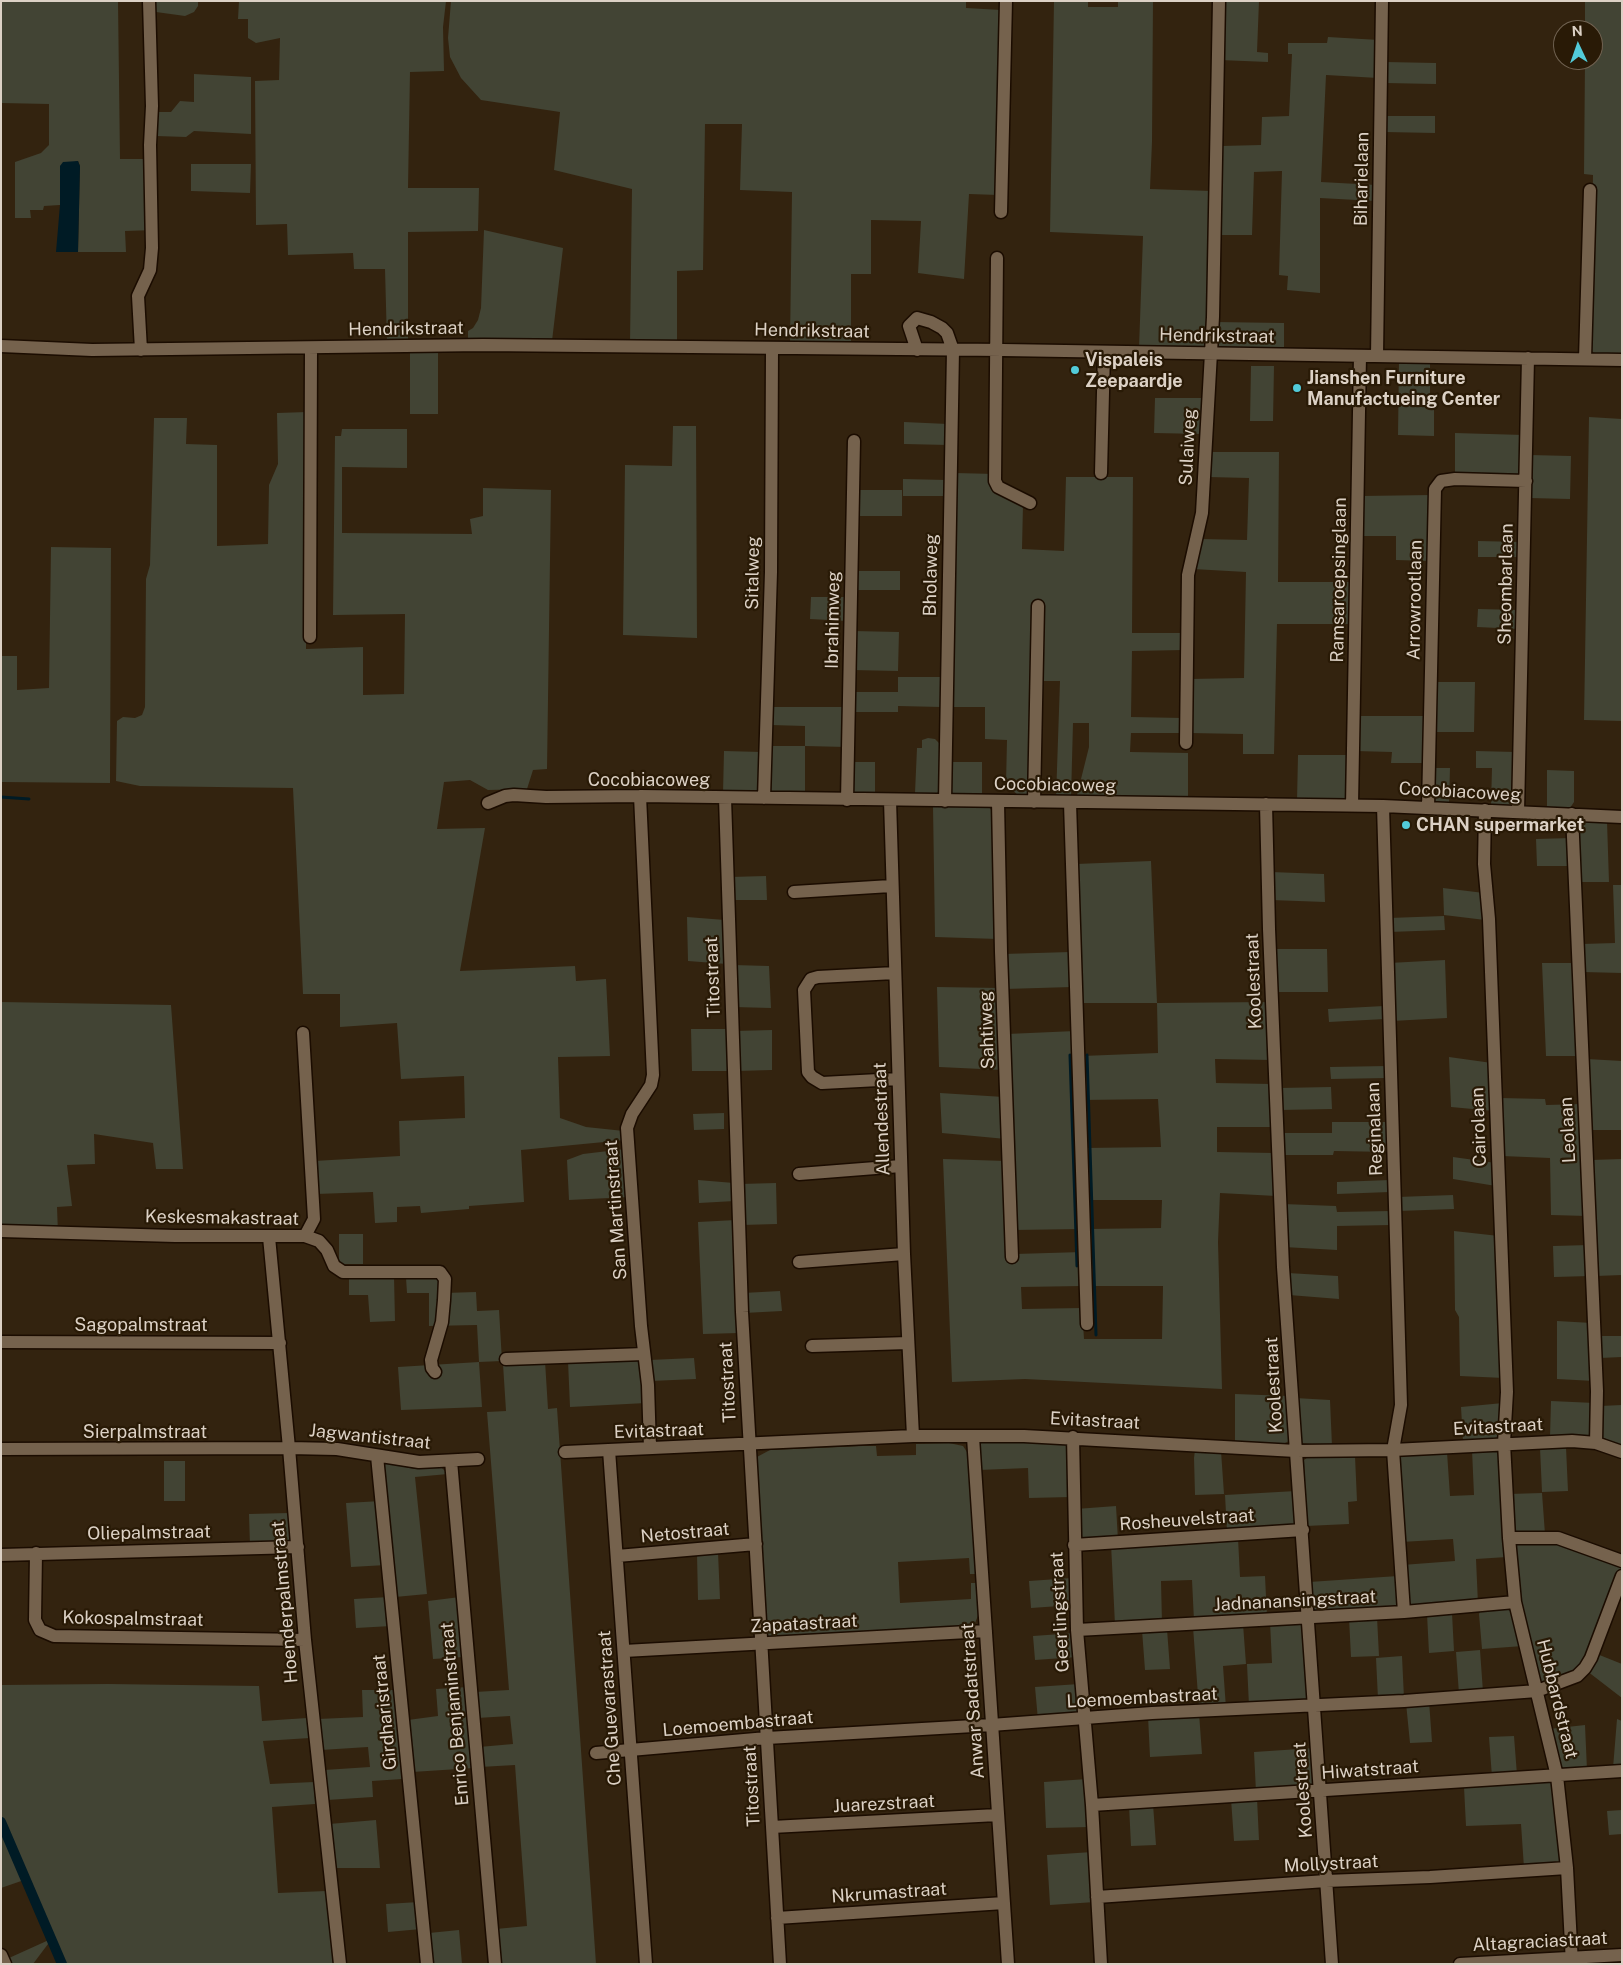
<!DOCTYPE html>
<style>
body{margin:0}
#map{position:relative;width:1623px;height:1965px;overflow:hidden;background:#33230f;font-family:"Public Sans",sans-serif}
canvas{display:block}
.frame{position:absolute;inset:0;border:2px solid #dcd1c5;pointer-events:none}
.north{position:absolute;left:1553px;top:20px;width:50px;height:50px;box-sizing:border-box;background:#291a06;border:1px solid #716352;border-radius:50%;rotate:357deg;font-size:14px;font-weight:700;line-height:20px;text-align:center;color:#dcd1c5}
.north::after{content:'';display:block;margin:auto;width:18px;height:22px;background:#52cbd9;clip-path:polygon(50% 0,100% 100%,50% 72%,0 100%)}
</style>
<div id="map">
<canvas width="1623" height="1965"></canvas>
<div class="frame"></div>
<div class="north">N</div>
</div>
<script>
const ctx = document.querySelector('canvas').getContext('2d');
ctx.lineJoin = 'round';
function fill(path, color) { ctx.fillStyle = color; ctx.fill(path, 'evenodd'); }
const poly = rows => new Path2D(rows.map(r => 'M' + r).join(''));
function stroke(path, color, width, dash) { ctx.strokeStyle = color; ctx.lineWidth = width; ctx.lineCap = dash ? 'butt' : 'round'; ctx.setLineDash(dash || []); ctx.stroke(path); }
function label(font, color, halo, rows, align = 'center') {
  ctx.font = font + ' "Public Sans",sans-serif'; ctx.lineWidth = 4.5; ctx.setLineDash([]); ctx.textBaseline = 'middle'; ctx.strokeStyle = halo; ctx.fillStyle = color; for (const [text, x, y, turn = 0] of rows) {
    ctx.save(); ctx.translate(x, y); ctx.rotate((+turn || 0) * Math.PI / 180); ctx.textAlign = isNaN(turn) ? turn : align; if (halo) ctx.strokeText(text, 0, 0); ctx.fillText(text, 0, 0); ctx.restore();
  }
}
fill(poly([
 [1,1,118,1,120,159,151,159,155,230,125,231,126,252,78,252,80,166,78,161,60,166,60,205,44,206,43,210,30,210,31,218,15,218,15,162,41,153,49,145,49,104,1,103],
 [156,1,198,1,198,6,194,12,185,16,156,12],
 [239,1,446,1,443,27,444,71,410,72,408,188,479,188,478,231,408,232,408,343,387,343,385,269,354,269,353,253,288,255,287,224,256,225,255,81,279,80,280,38,256,43,248,38,248,19,238,19],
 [451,1,966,1,966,8,1001,10,998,195,969,194,964,279,918,273,921,221,871,220,871,274,851,274,851,344,790,344,792,192,740,190,742,124,705,124,703,270,677,271,677,343,630,343,632,189,554,170,560,112,481,100,461,78,450,57,448,38],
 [1054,1,1088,1,1088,7,1118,7,1118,1,1153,1,1152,142,1150,189,1212,191,1206,348,1139,348,1143,236,1050,232],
 [1222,1,1259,1,1257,52,1268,53,1268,62,1220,60],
 [1585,1,1622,1,1622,355,1596,354,1591,351,1590,347,1593,175,1584,174,1585,60,1593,60,1593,30,1585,30],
 [1328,37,1379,40,1378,78,1326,75,1321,182,1376,185,1375,201,1320,198,1320,293,1287,290,1288,276,1279,275,1282,171,1254,172,1252,235,1218,235,1221,146,1261,145,1262,117,1289,116,1292,54,1288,54,1288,43,1327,43],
 [1386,62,1436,63,1436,84,1385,83],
 [194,74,251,77,251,134,194,131,186,137,156,136,158,112,171,112,180,101,194,102],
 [1385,116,1435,116,1435,133,1385,132],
 [191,164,251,164,250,193,191,191],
 [484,230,563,248,552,341,468,341,468,331,473,328,478,320,481,308],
 [1216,322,1284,323,1284,350,1222,349,1216,343],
 [438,352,438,414,410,414,410,353],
 [1399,361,1430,362,1430,394,1434,406,1434,436,1398,435],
 [1251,366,1274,366,1273,421,1250,421],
 [1155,398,1205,398,1203,434,1154,433],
 [307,412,306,649,363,647,363,695,404,694,405,614,333,615,335,436,341,436,342,429,407,429,407,468,342,467,342,533,472,534,470,519,483,516,483,488,551,490,547,769,533,770,527,789,488,790,470,780,444,782,437,829,485,828,460,971,575,966,576,981,606,979,610,1056,558,1057,560,1118,586,1127,624,1131,625,1140,521,1150,524,1202,469,1206,469,1209,421,1213,420,1206,397,1207,397,1222,375,1223,373,1192,316,1194,314,1161,400,1156,399,1121,465,1118,464,1076,401,1079,397,1023,340,1027,340,994,303,994,293,788,140,786,116,781,117,721,123,717,135,718,142,715,145,707,146,579,150,565,154,418,187,418,186,444,217,445,217,546,268,544,269,485,278,464,277,413],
 [1589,417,1622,419,1622,721,1584,720],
 [904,422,948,424,948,445,904,444],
 [673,426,696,426,697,638,623,635,625,465,672,466],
 [1455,433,1524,435,1523,476,1455,477],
 [1211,452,1279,452,1278,582,1350,582,1351,624,1277,624,1274,754,1243,754,1243,734,1190,733,1190,679,1244,678,1246,572,1193,569,1201,539,1247,540,1249,478,1208,477],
 [1530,455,1571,456,1570,499,1529,498],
 [955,473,995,474,995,487,1023,505,1022,549,1064,551,1066,477,1133,477,1132,633,1184,633,1184,650,1132,651,1131,717,1183,718,1183,733,1131,733,1130,752,1188,753,1188,799,1076,799,1089,747,1089,723,1073,723,1071,798,1056,798,1060,681,1042,681,1036,795,1021,798,1006,784,1007,740,985,739,985,707,949,707],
 [903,479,947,480,947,496,903,496],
 [856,490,902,490,902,516,856,516],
 [1431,495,1430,561,1396,560,1396,536,1360,536,1361,496],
 [1478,541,1522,542,1522,557,1478,557],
 [51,547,111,548,110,783,1,782,1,656,17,656,17,690,49,688],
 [854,571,900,571,900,590,854,590],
 [811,597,848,597,848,621,810,619],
 [1478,609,1520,610,1519,629,1477,627],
 [853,631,899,632,898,671,852,670],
 [898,677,942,677,941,707,898,706,898,712,851,712,852,692,898,692],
 [1433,682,1475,682,1474,732,1433,732],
 [771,707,846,707,846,747,805,746,805,795,772,793,769,789,771,746,805,746,805,726,771,725],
 [1356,716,1427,716,1426,763,1391,763,1392,752,1355,751],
 [928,738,935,739,940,744,939,795,915,793,917,748,922,748,922,740],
 [724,751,762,752,758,790,756,792,723,793],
 [1476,751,1516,752,1515,804,1511,806,1491,805,1492,768,1476,768],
 [1298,755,1348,755,1346,799,1341,801,1297,801],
 [851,762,875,762,875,794,851,793],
 [949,762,982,762,982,797,951,796],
 [1432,768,1450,768,1449,804,1433,802],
 [1547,770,1574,771,1574,802,1570,808,1547,808],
 [933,806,989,807,994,814,998,939,935,937],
 [1577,821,1607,821,1609,882,1578,882],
 [1571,838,1572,866,1537,866,1536,839],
 [1151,861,1157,1003,1269,1002,1272,1060,1215,1059,1216,1083,1272,1084,1273,1127,1217,1127,1217,1152,1274,1153,1276,1196,1220,1193,1218,1242,1222,1389,1025,1379,952,1382,943,1159,1006,1161,1015,1254,1082,1252,1082,1286,1021,1287,1022,1309,1082,1308,1084,1339,1162,1339,1163,1286,1089,1286,1088,1229,1161,1228,1162,1200,1086,1200,1084,1148,1161,1147,1158,1099,1083,1100,1082,1056,1158,1053,1157,1003,1080,1003,1076,864],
 [1271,872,1324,874,1325,902,1271,900],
 [766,876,767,900,731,900,730,877],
 [1613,885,1622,885,1622,973,1583,972,1582,944,1615,943],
 [1443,888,1484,893,1485,920,1444,915],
 [1444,916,1445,930,1389,932,1389,918],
 [687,917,725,920,727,964,688,961],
 [1273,949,1327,949,1328,992,1274,992],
 [1070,952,1072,987,1005,989,1003,954],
 [1445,960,1447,1018,1392,1021,1389,963],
 [1542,963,1576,963,1579,1056,1546,1056],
 [733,965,769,966,771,1008,734,1007],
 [937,987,1000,988,1003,1070,939,1067],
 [1,1002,171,1005,183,1169,156,1169,153,1143,94,1134,95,1164,67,1165,72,1206,57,1207,58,1233,1,1231],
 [1384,1006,1385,1019,1329,1022,1328,1009],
 [691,1029,729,1029,730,1071,692,1071],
 [772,1030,772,1070,736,1071,735,1031],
 [1075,1031,1082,1229,1014,1230,1007,1034],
 [1449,1057,1492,1063,1494,1111,1451,1107],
 [1587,1059,1622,1061,1622,1130,1590,1130],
 [1387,1066,1387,1078,1331,1079,1330,1067],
 [1331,1087,1332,1109,1280,1110,1279,1088],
 [940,1093,1004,1097,1006,1139,942,1133],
 [1500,1098,1545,1099,1546,1105,1582,1104,1587,1216,1551,1215,1550,1158,1502,1156],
 [724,1113,724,1129,694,1130,693,1114],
 [1332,1122,1389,1122,1390,1152,1334,1151,1333,1155,1282,1155,1281,1133,1332,1133],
 [625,1149,629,1197,569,1200,567,1160,583,1154],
 [1453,1157,1496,1163,1496,1186,1453,1179],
 [1622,1159,1622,1275,1596,1276,1591,1160],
 [698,1180,734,1183,735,1201,699,1203],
 [1390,1180,1390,1192,1337,1194,1337,1182],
 [776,1183,777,1224,742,1225,740,1184],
 [1453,1195,1454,1209,1398,1211,1397,1197],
 [1283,1204,1336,1206,1337,1212,1391,1211,1392,1225,1337,1226,1337,1250,1284,1247],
 [736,1220,739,1333,703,1334,698,1222],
 [1454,1231,1499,1236,1504,1378,1460,1376,1459,1317,1455,1310],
 [339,1234,363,1234,363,1264,339,1264],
 [1589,1245,1590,1276,1554,1277,1553,1246],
 [1288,1273,1338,1276,1339,1299,1289,1295],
 [349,1275,394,1276,395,1321,370,1322,368,1295,349,1295],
 [443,1277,444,1293,476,1292,477,1311,499,1310,502,1361,479,1362,482,1407,401,1410,398,1367,479,1362,477,1325,429,1326,429,1293,407,1293,406,1278],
 [780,1291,782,1311,744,1313,743,1293],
 [1557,1321,1592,1323,1594,1381,1557,1379],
 [1600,1336,1622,1336,1622,1357,1600,1358],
 [694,1358,696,1379,651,1381,649,1360],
 [640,1360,646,1403,570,1407,568,1361],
 [545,1361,548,1409,557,1408,596,1964,499,1964,496,1929,527,1926,515,1765,480,1767,479,1747,513,1744,510,1716,477,1718,475,1692,509,1690,487,1412,506,1411,503,1364],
 [1235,1394,1289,1396,1289,1441,1283,1444,1235,1441],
 [1295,1398,1330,1400,1332,1446,1301,1443],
 [1551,1401,1595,1403,1590,1437,1550,1437],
 [1503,1403,1500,1436,1491,1439,1463,1441,1461,1407],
 [1622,1405,1622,1447,1602,1437,1600,1406],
 [985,1441,1067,1443,1071,1497,1029,1498,1028,1468,979,1470,978,1445],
 [949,1443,963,1446,969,1455,977,1574,970,1574,969,1558,898,1562,900,1603,971,1599,971,1583,978,1583,979,1613,975,1623,970,1627,769,1637,765,1635,755,1458,770,1450,862,1446,876,1446,877,1456,916,1455,916,1444],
 [1566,1447,1568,1491,1542,1492,1540,1448],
 [1195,1450,1221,1451,1224,1494,1195,1495,1194,1458],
 [1472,1450,1495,1450,1498,1452,1507,1557,1476,1559,1478,1604,1411,1606,1408,1604,1402,1565,1455,1561,1453,1539,1401,1542,1397,1460,1400,1457,1413,1454,1447,1452,1450,1496,1474,1495],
 [1355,1456,1357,1501,1348,1502,1349,1524,1306,1526,1304,1460,1308,1457],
 [164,1461,185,1461,185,1501,164,1501],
 [387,1463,415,1469,441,1467,448,1474,415,1477,427,1594,395,1597,383,1465],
 [1296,1491,1298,1519,1294,1527,1227,1531,1225,1495],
 [1542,1493,1545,1534,1515,1532,1509,1494],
 [381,1501,386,1565,351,1567,346,1503],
 [1116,1506,1118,1540,1080,1541,1076,1509],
 [289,1513,290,1540,288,1543,250,1546,249,1514],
 [1238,1538,1240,1577,1265,1576,1267,1617,1194,1621,1192,1580,1161,1581,1162,1623,1115,1625,1111,1544],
 [1541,1538,1622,1564,1622,1573,1583,1666,1540,1687,1518,1602,1514,1546,1517,1543],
 [718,1552,720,1599,698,1600,697,1554],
 [1398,1576,1398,1608,1312,1613,1309,1582],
 [1072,1578,1074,1605,1031,1608,1029,1581],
 [389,1597,391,1626,356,1628,354,1599],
 [460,1597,464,1657,433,1659,428,1601],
 [1507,1608,1511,1612,1523,1646,1482,1649,1479,1614,1481,1609],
 [1452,1613,1454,1651,1429,1653,1427,1614],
 [1377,1617,1379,1656,1351,1657,1349,1618],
 [1270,1622,1301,1622,1306,1631,1308,1700,1249,1706,1247,1664,1272,1663],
 [1243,1624,1246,1664,1223,1666,1226,1708,1199,1709,1193,1627],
 [1167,1629,1170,1669,1145,1670,1142,1630],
 [1075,1633,1077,1657,1035,1660,1033,1636],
 [1480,1650,1483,1692,1459,1694,1456,1652],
 [1597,1654,1622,1664,1622,1698,1587,1671],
 [1402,1656,1404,1698,1378,1699,1376,1658],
 [108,1684,259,1686,262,1721,307,1718,310,1738,263,1741,270,1784,314,1782,315,1804,272,1807,278,1893,326,1891,333,1964,62,1964,51,1940,33,1964,11,1964,9,1958,51,1939,27,1879,1,1888,1,1685],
 [1079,1684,1080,1714,1038,1720,1035,1687],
 [468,1687,474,1768,412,1772,408,1720,438,1716,436,1689],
 [362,1690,394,1690,402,1779,372,1781,373,1797,327,1800,324,1770,370,1767,368,1747,321,1750,318,1719,363,1717],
 [1429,1701,1432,1742,1410,1743,1406,1703],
 [1199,1713,1202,1754,1150,1757,1148,1716],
 [1617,1719,1622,1721,1622,1768,1613,1768],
 [1585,1725,1587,1770,1561,1771,1549,1729],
 [1514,1736,1517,1775,1492,1777,1489,1737],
 [1314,1748,1314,1786,1256,1792,1254,1752],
 [1087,1779,1090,1827,1046,1828,1044,1782],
 [1544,1779,1553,1782,1561,1859,1560,1862,1524,1868,1521,1824,1466,1826,1464,1787],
 [1257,1798,1259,1840,1234,1841,1231,1799],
 [1153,1804,1156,1845,1131,1846,1129,1805],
 [1622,1810,1622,1834,1609,1835,1607,1811],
 [376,1820,380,1868,334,1868,329,1824],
 [1092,1852,1095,1902,1050,1905,1047,1855],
 [419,1902,421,1929,388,1932,386,1904],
 [459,1930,462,1964,432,1964,429,1933]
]), '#424434');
fill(poly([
 [78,161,80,166,78,252,56,252,60,205,60,166,63,162]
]), '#001b25');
stroke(poly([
 [1,797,29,799],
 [1070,1055,1077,1266],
 [1087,1055,1096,1335]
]), '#001b25', 3);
stroke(poly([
 [1,1822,62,1964]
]), '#001b25', 10);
const minor = poly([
 [1001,212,1006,1],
 [997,258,995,481,998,487,1030,503],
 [1,346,92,350,483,345,1003,350,1622,360],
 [141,350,138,296,150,270,152,248,150,145,152,106,149,1],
 [917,350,909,326,917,318,931,322,942,328,947,333,953,350,945,801],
 [1377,356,1382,1],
 [1585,359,1590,190],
 [1101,473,1104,352],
 [310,637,311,348],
 [1186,743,1188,575,1202,513,1213,317,1219,1],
 [640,796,653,1075,651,1085,632,1114,627,1128,641,1326,648,1385,650,1448],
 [725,798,742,1312,780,1964],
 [764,798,771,572,772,349],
 [847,800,854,441],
 [890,800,904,1254,913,1436],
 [998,802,1001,952,1012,1257],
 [1034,802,1038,606],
 [488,803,505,796,514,795,546,797,640,796,1383,806,1622,817],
 [1070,803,1087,1324],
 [1266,804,1269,929,1283,1267,1332,1964],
 [1352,805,1360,356],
 [1383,806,1401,1405,1393,1450,1404,1612],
 [1428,808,1435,489,1441,481,1455,479,1526,481],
 [1485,810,1484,864,1489,919,1507,1392,1504,1443,1509,1538,1515,1602,1557,1776,1567,1868,1572,1964],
 [1518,812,1528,358],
 [1572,814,1597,1391,1596,1443],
 [794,892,891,886],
 [895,973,818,977,811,979,804,990,808,1072,812,1077,822,1083,898,1079],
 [303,1033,314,1219,305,1236],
 [799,1174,901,1166],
 [1,1231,175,1236,305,1236,319,1241,327,1250,334,1266,343,1272,440,1272,445,1279,444,1300,442,1322,431,1360,432,1368,435,1372],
 [269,1237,289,1448,305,1640,340,1964],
 [799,1262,904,1254],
 [1,1342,280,1343],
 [812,1346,908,1343],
 [506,1359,644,1354],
 [973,1437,1008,1964],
 [1073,1437,1077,1630,1092,1805,1101,1964],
 [1,1449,289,1448,337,1449,419,1462,478,1459],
 [609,1450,646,1964],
 [565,1452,913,1436,1024,1436,1296,1451,1393,1450,1572,1441,1596,1443,1622,1452],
 [377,1456,427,1964],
 [451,1461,495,1964],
 [1509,1538,1558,1538,1622,1561],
 [1074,1545,1303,1530],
 [36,1553,35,1620,40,1630,54,1636,305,1640],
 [1,1555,298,1547],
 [617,1556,756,1544],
 [1077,1630,1404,1612,1515,1602],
 [624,1651,986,1631],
 [596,1753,767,1738,991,1725,1152,1713,1404,1701,1537,1691,1577,1676,1585,1668,1591,1658,1622,1576],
 [1092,1805,1622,1771],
 [772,1827,997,1815],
 [1097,1897,1326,1881,1430,1877,1567,1868],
 [777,1918,1004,1903],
 [1,1955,5,1964],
 [1460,1964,1622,1955]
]);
stroke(minor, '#1b0c00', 15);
stroke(minor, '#75624d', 12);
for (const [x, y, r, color] of [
 [1075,370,5,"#52cbd9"],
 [1297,388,5,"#52cbd9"],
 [1406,825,5,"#52cbd9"]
]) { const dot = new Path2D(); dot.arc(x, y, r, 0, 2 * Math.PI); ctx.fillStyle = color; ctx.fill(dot); stroke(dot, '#291a06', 2); }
label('18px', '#dcd1c5', '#291a06', [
 ["Biharielaan",1362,179,-89],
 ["Hendrikstraat",406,329,-1],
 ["Hendrikstraat",812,331,1],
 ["Hendrikstraat",1217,336,1],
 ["Sulaiweg",1188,447,-87],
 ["Sitalweg",753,573,-89],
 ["Bholaweg",931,575,-89],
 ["Ramsaroepsinglaan",1339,580,-89],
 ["Sheombarlaan",1506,584,-89],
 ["Arrowrootlaan",1415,600,-89],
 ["Ibrahimweg",833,620,-89],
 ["Cocobiacoweg",649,780],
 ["Cocobiacoweg",1055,785,1],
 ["Cocobiacoweg",1460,792,3],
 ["Titostraat",713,977,-92],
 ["Koolestraat",1254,981,-92],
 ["Sahtiweg",987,1030,-92],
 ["Allendestraat",882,1119,-92],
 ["Cairolaan",1479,1127,-92],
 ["Reginalaan",1375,1129,-92],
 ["Leolaan",1568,1130,-93],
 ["San Martinstraat",616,1210,-94],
 ["Keskesmakastraat",222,1218,1],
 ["Sagopalmstraat",141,1325],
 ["Titostraat",728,1382,-93],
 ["Koolestraat",1274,1385,-93],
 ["Evitastraat",1095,1421,3],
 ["Evitastraat",1498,1427,-3],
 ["Evitastraat",659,1431,-2],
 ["Sierpalmstraat",145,1432],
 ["Jagwantistraat",370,1437,6],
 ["Rosheuvelstraat",1187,1520,-4],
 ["Oliepalmstraat",149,1533,-1],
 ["Netostraat",685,1533,-5],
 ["Jadnanansingstraat",1295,1601,-3],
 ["Hoenderpalmstraat",285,1602,-95],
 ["Geerlingstraat",1060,1612,-93],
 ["Kokospalmstraat",133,1619,1],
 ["Zapatastraat",804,1624,-3],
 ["Loemoembastraat",1142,1698,-3],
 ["Hubbardstraat",1557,1699,76],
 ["Anwar Sadatstraat",973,1701,-94],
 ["Che Guevarastraat",610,1708,-94],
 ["Girdharistraat",385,1712,-96],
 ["Enrico Benjaminstraat",455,1714,-95],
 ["Loemoembastraat",738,1724,-5],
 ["Hiwatstraat",1370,1770,-4],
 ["Titostraat",752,1786,-93],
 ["Koolestraat",1303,1790,-94],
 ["Juarezstraat",884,1804,-3],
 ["Mollystraat",1331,1864,-3],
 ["Nkrumastraat",889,1893,-4],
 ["Altagraciastraat",1540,1942,-3]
]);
label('bold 18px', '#dcd1c5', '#291a06', [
 ["Vispaleis",1085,360],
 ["Zeepaardje",1085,381],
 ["Jianshen Furniture",1307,378],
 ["Manufactueing Center",1307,399],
 ["CHAN supermarket",1416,825]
], 'left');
</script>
